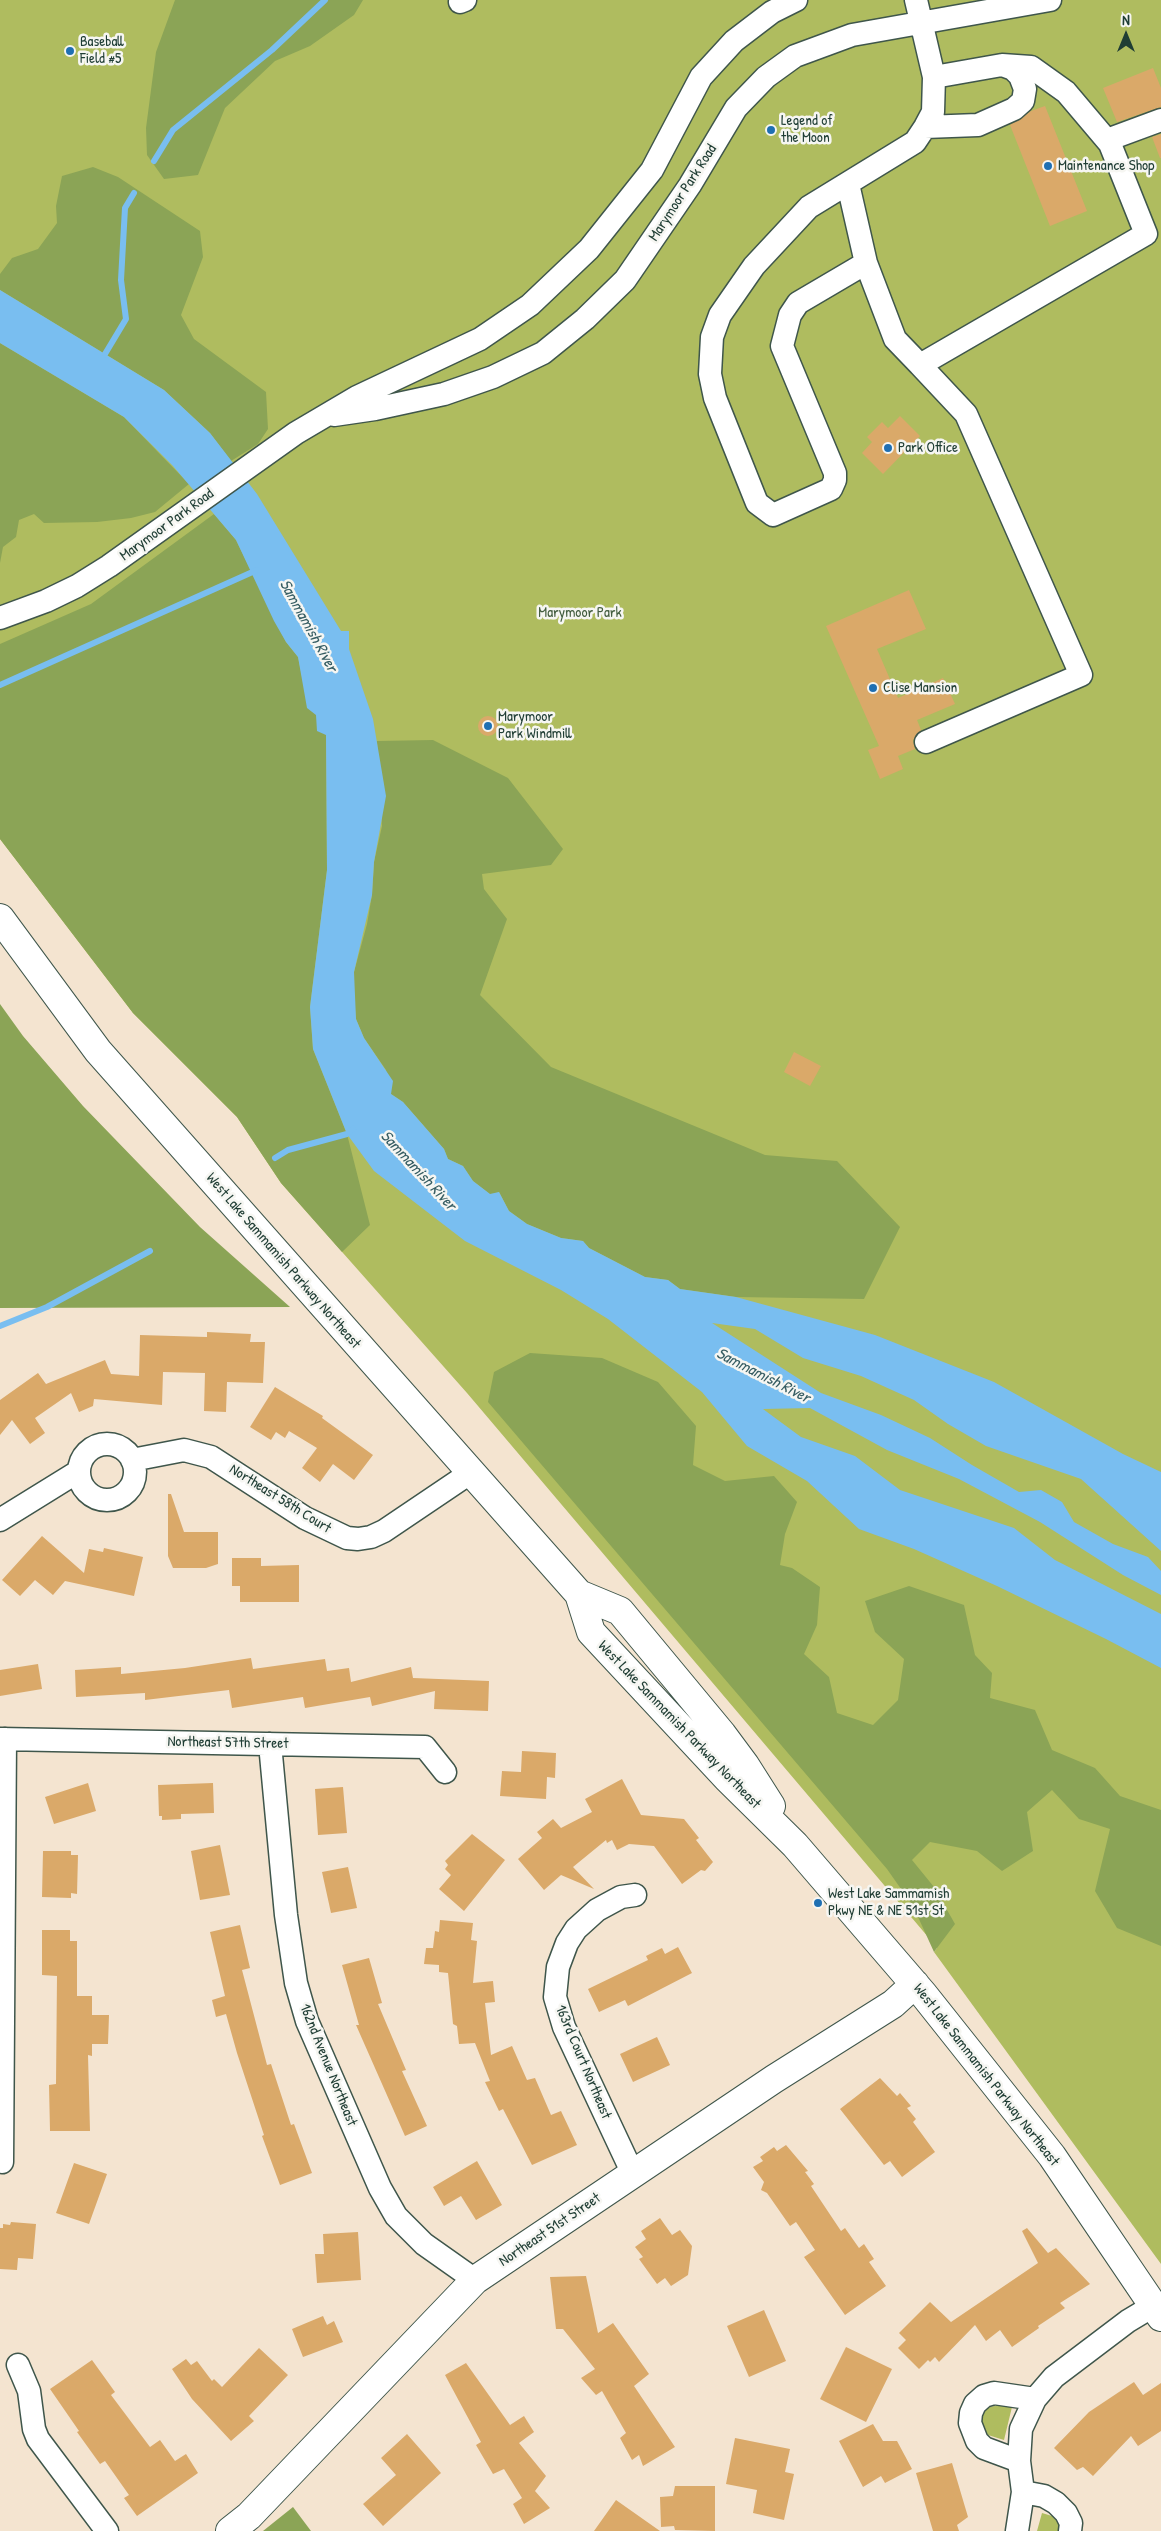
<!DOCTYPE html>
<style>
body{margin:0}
#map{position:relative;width:1161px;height:2531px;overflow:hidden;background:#f4e4d0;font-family:"Patrick Hand",sans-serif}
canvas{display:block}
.north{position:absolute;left:1101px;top:10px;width:50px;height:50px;-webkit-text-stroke:4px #f6f6f2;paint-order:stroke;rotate:0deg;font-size:14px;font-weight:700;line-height:20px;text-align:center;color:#1f3d34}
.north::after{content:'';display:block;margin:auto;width:18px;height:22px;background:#1f3d34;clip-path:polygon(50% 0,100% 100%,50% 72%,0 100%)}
</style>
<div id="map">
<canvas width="1161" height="2531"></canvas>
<div class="north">N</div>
</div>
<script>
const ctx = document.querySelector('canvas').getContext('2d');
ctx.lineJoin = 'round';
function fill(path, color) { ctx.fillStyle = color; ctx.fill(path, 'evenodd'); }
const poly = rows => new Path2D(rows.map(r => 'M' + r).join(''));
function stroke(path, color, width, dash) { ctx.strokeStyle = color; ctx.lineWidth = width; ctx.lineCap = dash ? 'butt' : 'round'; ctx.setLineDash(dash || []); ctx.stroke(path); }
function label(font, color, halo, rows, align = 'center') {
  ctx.font = font + ' "Patrick Hand",sans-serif'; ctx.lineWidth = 5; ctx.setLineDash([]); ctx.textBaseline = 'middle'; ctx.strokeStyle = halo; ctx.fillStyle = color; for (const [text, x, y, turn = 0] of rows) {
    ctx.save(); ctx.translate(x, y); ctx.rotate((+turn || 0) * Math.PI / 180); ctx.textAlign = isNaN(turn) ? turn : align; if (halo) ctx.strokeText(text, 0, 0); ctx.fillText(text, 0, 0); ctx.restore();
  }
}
fill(poly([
 [0,0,1161,0,1161,2264,934,1952,937,1948,934,1944,467,1393,281,1183,237,1117,133,1013,0,839],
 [998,2405,1012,2407,1004,2440,988,2435,981,2426,981,2416,987,2408],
 [1042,2513,1052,2516,1059,2522,1059,2531,1037,2531]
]), '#afbc5f');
fill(poly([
 [175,0,363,0,354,15,310,46,275,61,225,108,198,175,164,179,147,155,146,128,156,52],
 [93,167,118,177,200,231,203,257,181,315,194,339,266,392,268,429,258,444,231,461,210,433,164,390,0,290,0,274,12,258,38,249,57,223,56,206,62,176],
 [0,343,124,417,189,484,155,512,131,518,97,522,44,523,34,514,19,520,16,537,3,547,0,563],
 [214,514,236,540,286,642,298,657,303,681,326,735,327,870,310,1007,313,1049,347,1134,370,1225,342,1252,281,1183,237,1117,133,1013,0,839,0,644,91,604],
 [433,740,508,778,563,849,551,865,482,874,484,889,507,919,480,995,551,1067,765,1155,837,1161,900,1227,864,1299,736,1297,680,1289,668,1280,645,1277,589,1248,583,1241,561,1238,527,1224,509,1211,499,1192,491,1195,473,1181,463,1166,448,1159,444,1149,403,1102,391,1094,386,1070,364,1038,356,1019,354,999,354,972,367,924,372,895,374,862,382,826,377,741],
 [0,1004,23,1036,83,1106,200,1227,290,1307,0,1308],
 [530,1353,602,1358,658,1382,696,1426,693,1465,725,1481,774,1476,797,1502,785,1534,780,1565,792,1568,820,1587,817,1625,804,1654,829,1677,837,1713,873,1725,898,1700,904,1659,875,1632,865,1601,909,1586,964,1605,975,1655,992,1673,990,1698,1035,1710,1052,1750,1095,1768,1120,1796,1161,1810,1161,1946,1117,1928,1095,1891,1110,1829,1079,1819,1052,1790,1027,1812,1033,1851,1002,1871,977,1851,930,1842,912,1860,934,1887,955,1924,934,1952,913,1906,887,1869,488,1402,494,1372],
 [293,2507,311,2531,263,2531]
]), '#8ba456');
fill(poly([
 [0,290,164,390,210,433,257,494,341,631,349,631,349,649,373,719,386,796,374,862,372,895,354,972,356,1019,364,1038,393,1081,391,1094,403,1102,444,1149,448,1159,463,1166,473,1181,490,1194,499,1192,509,1211,527,1224,561,1238,583,1241,589,1248,645,1277,668,1280,680,1289,736,1297,875,1335,994,1382,1123,1454,1161,1472,1161,1551,1081,1479,986,1446,948,1424,914,1400,861,1376,803,1358,755,1329,712,1323,821,1393,881,1415,930,1438,972,1465,1019,1492,1041,1490,1062,1502,1074,1522,1113,1544,1148,1557,1161,1571,1161,1595,1123,1575,1040,1522,959,1479,887,1450,810,1408,763,1409,801,1437,855,1456,900,1490,1014,1528,1055,1560,1161,1614,1161,1668,1106,1639,997,1586,914,1549,859,1529,807,1481,747,1446,702,1392,608,1319,561,1290,465,1241,374,1171,347,1134,313,1049,310,1007,327,870,326,735,317,731,316,715,307,708,298,657,286,642,274,621,236,540,173,466,124,417,0,343]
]), '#79bef0');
stroke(poly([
 [154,161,173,130,272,50,325,0],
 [105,354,126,319,121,280,125,208,134,193],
 [0,685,257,570],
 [275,1158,288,1150,347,1134,353,1129],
 [0,1326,47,1307,150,1251]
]), '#79bef0', 6);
fill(poly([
 [1153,68,1161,88,1161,107,1117,122,1103,88],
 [1045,106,1087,211,1050,226,1010,125,1031,111],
 [1161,134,1161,158,1160,158,1152,137],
 [900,416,920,436,883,474,862,453,872,442,867,437,882,422,888,428],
 [909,590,926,629,877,649,898,698,943,678,955,704,917,720,921,730,913,740,915,749,898,756,903,769,880,779,868,750,879,746,826,626],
 '478 726a10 10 0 1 1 20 0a10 10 0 1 1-20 0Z',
 [794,1052,821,1066,810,1086,784,1072],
 [207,1332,251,1334,250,1342,265,1342,263,1383,227,1382,226,1412,204,1411,205,1373,163,1372,162,1405,94,1399,93,1406,79,1412,71,1393,35,1418,45,1433,30,1444,12,1420,0,1435,0,1400,38,1373,46,1384,105,1360,111,1374,139,1376,140,1335,207,1337],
 [275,1387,323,1416,322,1418,373,1455,354,1480,333,1464,320,1482,302,1468,317,1448,289,1431,285,1438,276,1432,271,1440,250,1427],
 [168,1494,171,1494,184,1532,218,1532,218,1564,206,1568,173,1568,168,1556],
 [42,1536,84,1573,89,1549,103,1552,104,1548,143,1557,134,1596,65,1581,53,1595,35,1580,20,1596,2,1580],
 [232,1558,261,1558,261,1566,299,1565,299,1602,240,1602,240,1586,232,1586],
 [251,1658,253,1669,325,1659,327,1671,349,1668,351,1682,411,1667,413,1678,489,1681,488,1711,434,1709,435,1691,372,1706,370,1697,305,1708,303,1697,232,1708,229,1690,145,1700,145,1693,76,1697,75,1670,121,1667,121,1674,185,1668],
 [38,1664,42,1689,0,1696,0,1670],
 [522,1751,556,1753,555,1778,547,1777,546,1799,500,1796,502,1771,521,1772],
 [622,1779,641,1815,684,1819,699,1838,696,1840,713,1862,705,1871,701,1870,682,1884,654,1846,629,1844,617,1850,612,1840,607,1843,606,1840,573,1867,594,1889,561,1875,544,1890,518,1859,542,1838,537,1832,553,1819,561,1828,592,1812,585,1799],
 [88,1783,96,1811,54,1824,45,1797],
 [213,1783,214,1813,181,1814,181,1819,162,1820,162,1816,159,1816,158,1785],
 [343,1787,347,1833,318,1835,315,1789],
 [472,1834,505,1860,464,1911,439,1889,451,1875,445,1869,448,1865,445,1861],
 [220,1845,230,1895,200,1900,191,1851],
 [43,1851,71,1851,71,1855,78,1855,77,1894,71,1893,71,1898,42,1897],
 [348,1867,357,1908,331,1913,322,1872],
 [440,1920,473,1923,471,1940,477,1941,473,1983,493,1981,495,2002,485,2003,491,2055,512,2046,527,2080,535,2078,551,2115,561,2111,577,2145,532,2165,503,2109,499,2111,485,2082,490,2081,475,2043,459,2044,457,2026,453,2024,448,1973,439,1972,439,1965,424,1964,426,1948,433,1948,435,1931,439,1932],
 [240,1925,250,1968,242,1970,267,2065,271,2064,291,2125,294,2124,312,2173,280,2185,262,2136,264,2135,237,2053,226,2014,216,2017,212,2000,225,1996,210,1932],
 [42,1930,70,1930,70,1941,77,1941,77,1996,92,1996,92,2015,109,2015,108,2044,92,2044,92,2056,88,2055,90,2131,50,2131,49,2085,56,2084,57,1976,42,1975],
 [678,1947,692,1973,628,2006,625,2000,599,2012,588,1989,648,1960,646,1956,662,1948,665,1954],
 [369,1958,382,2003,378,2004,406,2070,402,2071,427,2126,405,2136,356,2025,359,2025,342,1965],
 [657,2037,670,2065,633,2082,620,2054],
 [880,2078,897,2096,900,2093,911,2106,907,2108,916,2119,913,2122,935,2152,902,2177,890,2161,884,2165,840,2109],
 [786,2145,808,2171,805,2172,814,2184,811,2186,841,2231,845,2228,859,2248,864,2244,874,2259,869,2262,886,2286,845,2315,804,2257,815,2250,796,2222,790,2226,767,2193,761,2190,764,2182,753,2167,763,2161,760,2157,774,2147,777,2151],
 [477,2161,502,2205,476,2220,461,2196,444,2206,433,2187],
 [74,2163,107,2174,89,2224,56,2213],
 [660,2218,672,2235,680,2230,692,2246,688,2275,671,2286,665,2278,657,2284,639,2259,643,2257,635,2247,646,2239,641,2231],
 [11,2222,36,2224,33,2259,18,2258,17,2270,0,2269,0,2228,3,2228,3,2224,10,2225],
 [1027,2228,1048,2253,1056,2248,1090,2284,1060,2303,1065,2308,1038,2326,1039,2328,1012,2347,1000,2330,986,2341,975,2325,939,2362,935,2357,930,2362,928,2360,919,2369,898,2348,906,2340,899,2333,930,2302,951,2322,1038,2263,1022,2231],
 [358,2232,361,2280,317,2283,315,2254,324,2254,323,2234],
 [586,2276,598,2333,613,2323,649,2374,634,2386,675,2447,643,2466,639,2455,632,2460,620,2438,626,2433,602,2391,596,2395,581,2378,595,2369,563,2329,556,2329,550,2277],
 [764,2310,786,2361,749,2377,727,2326],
 [323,2316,327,2325,334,2321,343,2342,303,2357,292,2329],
 [846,2347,892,2369,866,2422,820,2399],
 [259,2348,288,2375,249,2416,254,2421,231,2441,192,2399,172,2369,186,2359,191,2365,197,2361,212,2381,214,2379,222,2387],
 [92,2360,115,2392,111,2395,150,2447,160,2440,175,2461,186,2454,198,2473,137,2516,124,2498,129,2495,105,2461,100,2464,77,2432,79,2431,50,2389],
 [466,2363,510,2425,524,2416,534,2432,519,2443,546,2476,535,2491,550,2508,524,2524,513,2504,522,2498,504,2469,493,2474,476,2445,481,2442,445,2375],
 [1134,2382,1143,2395,1161,2383,1161,2431,1138,2446,1131,2436,1093,2476,1083,2467,1077,2470,1054,2448,1089,2412],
 [873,2424,883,2441,897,2441,912,2469,885,2483,881,2476,863,2487,839,2441],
 [407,2434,441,2473,383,2526,363,2504,396,2475,381,2458],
 [735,2438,790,2449,785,2472,794,2474,784,2520,753,2513,757,2490,726,2484],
 [952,2463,968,2517,957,2525,959,2531,933,2531,916,2473],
 [675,2486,715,2486,715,2531,675,2530,674,2526,661,2527,660,2497,673,2496],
 [616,2500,660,2531,594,2531]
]), '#daa969');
const minor = poly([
 [460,2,465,0],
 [925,127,978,125,1014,109,1023,101,1025,89,1020,76,1013,69,1002,65,934,77],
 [1107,140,1161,120],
 [848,184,866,263,895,339,920,365,1146,234,1110,144,1066,92,1031,67,1002,65],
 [866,263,798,303,790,315,782,346,835,473,835,480,831,489,773,515,757,503,715,398,710,374,712,337,720,315,754,266,809,207,915,142,925,127,933,112,934,77,916,0],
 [920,365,966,414,1081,675,926,742],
 [334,415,375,409,444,394,493,377,543,353,585,319,625,280,690,185,736,108,766,77,795,56,852,35,1050,0],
 [0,618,46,601,77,586,109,566,296,433,357,397,480,339,530,305,589,249,652,170,701,77,734,41,772,12,796,0],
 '79 1472a28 28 0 1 1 56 0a28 28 0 1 1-56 0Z',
 [132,1460,184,1450,211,1457,305,1518,347,1538,358,1539,371,1537,384,1531,470,1473],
 [0,1520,79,1471],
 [0,1739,425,1747,445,1772],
 [270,1744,286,1915,296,1983,307,2021,380,2188,396,2216,424,2244,475,2280],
 [2,2162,5,1739],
 [633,2174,564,2027,555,1997,558,1967,567,1943,576,1929,597,1910,621,1897,635,1895],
 [18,2365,29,2391,34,2429,38,2439,107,2531],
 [1019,2461,984,2448,977,2441,970,2423,971,2413,975,2404,984,2396,994,2393,1035,2399],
 [1023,2492,1044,2496,1056,2503,1066,2513,1071,2523,1070,2531],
 [1017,2531,1023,2492,1019,2461,1021,2429,1035,2399,1054,2377,1128,2321,1153,2306]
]);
const major = poly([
 [0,918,98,1051,579,1594,591,1632,727,1778,795,1845,924,1995,1052,2156,1161,2317],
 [579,1594,620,1611,722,1734,745,1765,771,1806],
 [230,2531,249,2516,475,2280,774,2079,893,2004,915,1984]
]);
stroke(minor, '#3f564b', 25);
stroke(major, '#3f564b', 30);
stroke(minor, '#fff', 22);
stroke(major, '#fff', 28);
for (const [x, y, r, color] of [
 [70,51,5,"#1f6fb2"],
 [771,130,5,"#1f6fb2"],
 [1048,166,5,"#1f6fb2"],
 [888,448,5,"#1f6fb2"],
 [873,688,5,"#1f6fb2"],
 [488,726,5,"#1f6fb2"],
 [818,1903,5,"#1f6fb2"]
]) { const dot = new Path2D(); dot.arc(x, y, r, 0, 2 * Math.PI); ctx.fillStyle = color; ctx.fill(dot); stroke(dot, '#f6f6f2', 2); }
label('15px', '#1f3d34', '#f6f6f2', [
 ["Baseball",80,42],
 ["Field #5",80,59],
 ["Legend of",781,121],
 ["the Moon",781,138],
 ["Maintenance Shop",1058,166],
 ["Park Office",898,448],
 ["Clise Mansion",883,688],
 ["Marymoor",498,717],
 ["Park Windmill",498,734],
 ["West Lake Sammamish",828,1894],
 ["Pkwy NE & NE 51st St",828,1911]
], 'left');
label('15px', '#1f3d34', '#f6f6f2', [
 ["Marymoor Park Road",683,193,-57],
 ["Marymoor Park Road",167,525,-36],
 ["West Lake Sammamish Parkway Northeast",283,1261,49],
 ["Northeast 58th Court",280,1499,32],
 ["West Lake Sammamish Parkway Northeast",679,1725,46],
 ["Northeast 57th Street",228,1743,1],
 ["163rd Court Northeast",583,2062,67],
 ["162nd Avenue Northeast",328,2065,68],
 ["West Lake Sammamish Parkway Northeast",986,2075,52],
 ["Northeast 51st Street",550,2230,-34]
]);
label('15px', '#435d3f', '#f6f6f2', [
 ["Marymoor Park",580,613]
]);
label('italic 16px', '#365d63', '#f6f6f2', [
 ["Sammamish River",308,626,61],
 ["Sammamish River",418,1171,47],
 ["Sammamish River",763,1376,27]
]);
</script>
